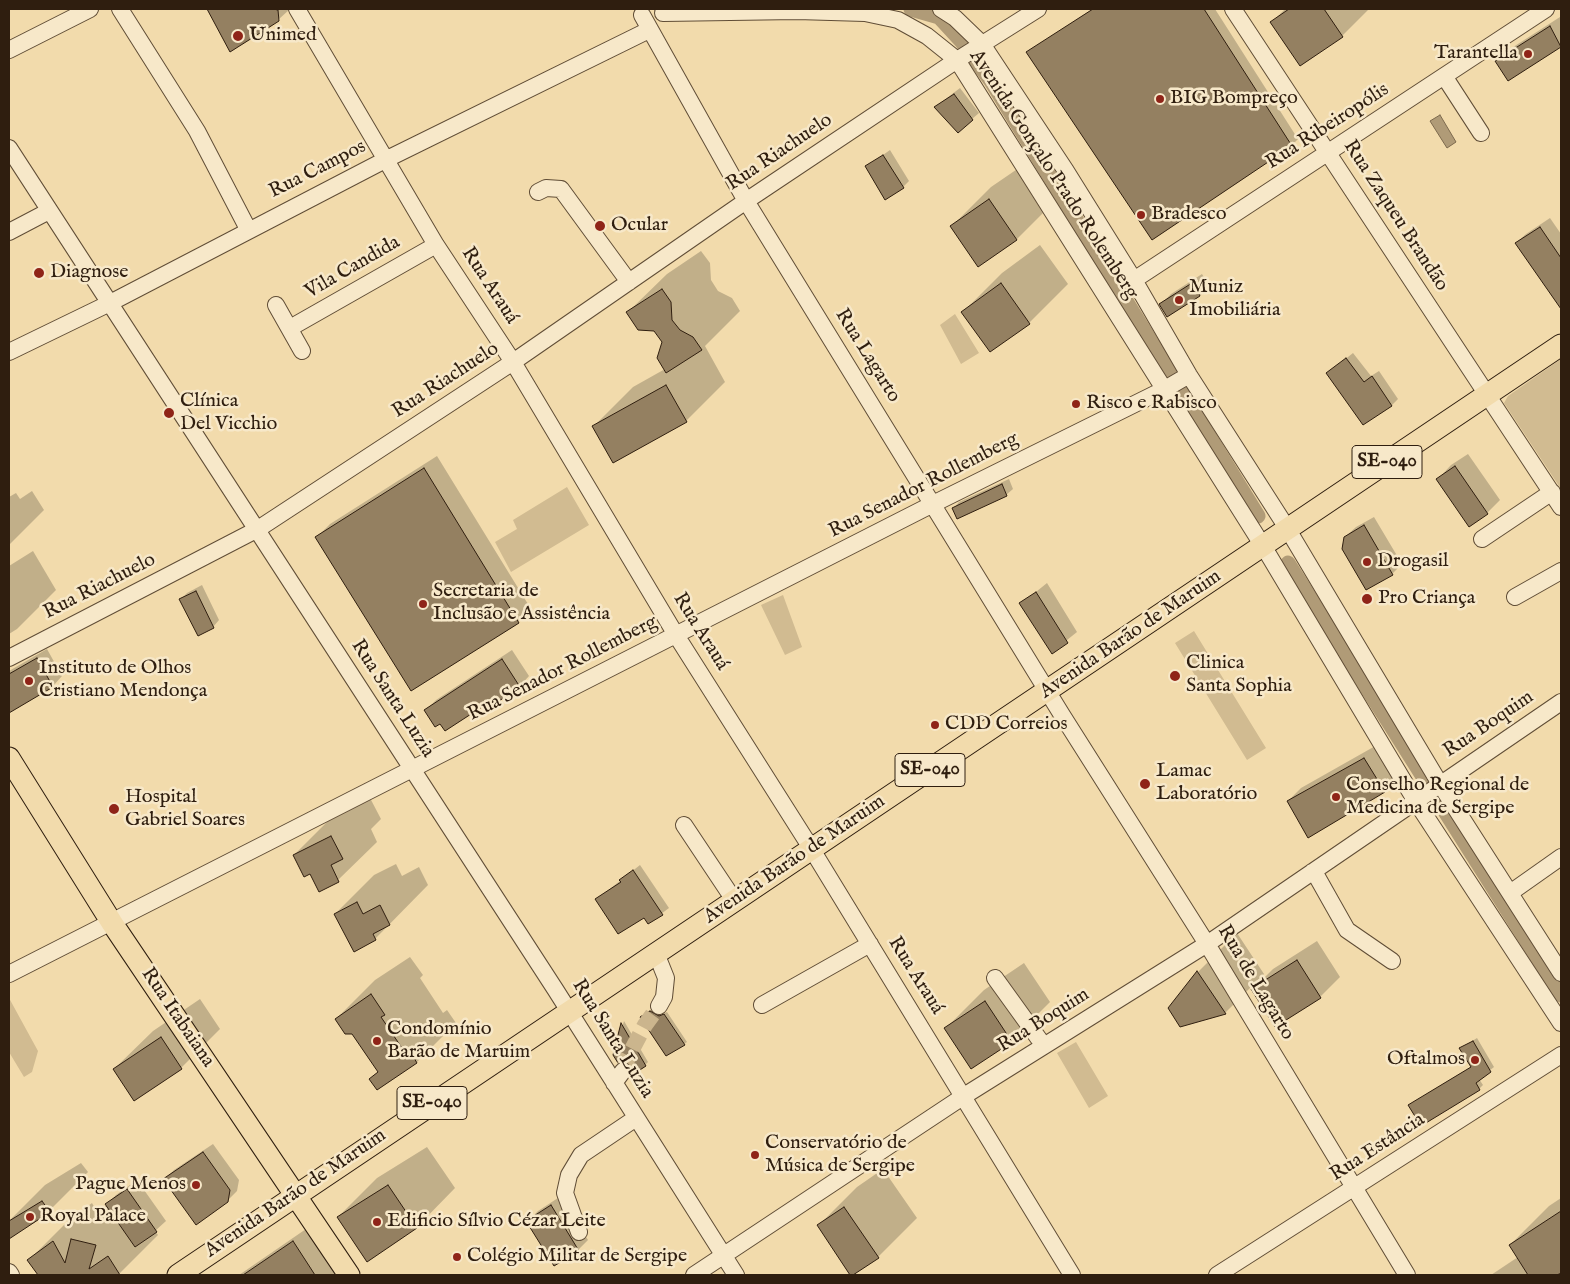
<!DOCTYPE html>
<meta charset="utf-8">
<style>
body{margin:0}
#map{position:relative;width:1570px;height:1284px;overflow:hidden;background:#f2dbac;font-family:"IM FELL English",serif}
canvas{display:block}
.frame{position:absolute;inset:0;border:10px solid #2f1e0f;pointer-events:none}
</style>
<div id="map">
<canvas width="1570" height="1284"></canvas>
<div class="frame"></div>
</div>
<script>
const ctx = document.querySelector('canvas').getContext('2d');
ctx.lineJoin = 'round';
function fill(path, color) { ctx.fillStyle = color; ctx.fill(path, 'evenodd'); }
const poly = rows => new Path2D(rows.map(r => 'M' + r).join(''));
function stroke(path, color, width, dash) { ctx.strokeStyle = color; ctx.lineWidth = width; ctx.lineCap = dash ? 'butt' : 'round'; ctx.setLineDash(dash || []); ctx.stroke(path); }
function label(font, color, halo, rows, align = 'center') {
  ctx.font = font + ' "IM FELL English",serif'; ctx.lineWidth = 5; ctx.setLineDash([]); ctx.textBaseline = 'middle'; ctx.strokeStyle = halo; ctx.fillStyle = color; for (const [text, x, y, turn = 0] of rows) {
    ctx.save(); ctx.translate(x, y); ctx.rotate((+turn || 0) * Math.PI / 180); ctx.textAlign = isNaN(turn) ? turn : align; if (halo) ctx.strokeText(text, 0, 0); ctx.fillText(text, 0, 0); ctx.restore();
  }
}
fill(poly([
 [955,314,979,353,961,364,940,325],
 [1561,359,1561,489,1504,403,1508,396],
 [567,487,589,525,511,572,495,542,517,529,513,520],
 [783,595,802,647,785,655,761,605],
 [1194,631,1266,748,1247,760,1175,643],
 [9,998,38,1051,32,1072,24,1077,9,1052],
 [1076,1042,1108,1096,1089,1108,1057,1053]
]), '#d1bb91');
const water = poly([
 [1440,115,1456,142,1447,148,1430,121,1440,115]
]);
fill(water, '#b09b77');
stroke(water, '#7c694d', 1);
fill(poly([
 [208,9,290,9,278,20,231,50],
 [1092,9,1215,9,1298,139,1292,145,1027,53],
 [1285,9,1369,9,1342,36,1300,64,1272,22],
 [1560,17,1561,46,1508,79,1497,61,1507,51],
 [960,88,979,113,972,119,935,107],
 [890,150,909,181,903,187,866,167],
 [1029,161,1055,201,1016,240,952,226,991,187],
 [1550,218,1561,234,1561,307,1516,243,1526,234],
 [1040,245,1068,284,1029,323,990,351,963,312,1002,273],
 [701,251,710,263,711,280,718,291,732,298,740,311,705,346,725,382,686,421,594,426,633,387,665,369,663,342,655,330,628,312,667,274],
 [1202,274,1209,286,1200,296,1161,304,1171,294],
 [1353,353,1371,376,1379,371,1398,399,1392,405,1328,373],
 [1468,454,1500,500,1487,513,1438,479,1451,465],
 [437,456,531,609,518,622,317,537,330,524],
 [1009,479,1013,489,1006,495,953,509,959,502],
 [32,491,44,510,9,545,9,497,16,493,20,499],
 [1374,517,1402,564,1392,574,1345,537,1356,527],
 [33,551,56,590,17,629,9,634,9,566],
 [1047,583,1077,632,1052,652,1021,604],
 [202,585,219,620,213,627,181,599,187,593],
 [47,649,62,676,53,686,9,712,9,671],
 [512,650,529,676,520,686,440,722,426,710,436,700],
 [1377,745,1398,778,1385,791,1308,836,1288,801,1301,788],
 [370,798,381,819,371,829,377,842,338,880,310,872,294,855,333,816],
 [396,864,402,876,419,867,428,885,375,939,335,914,374,875],
 [640,865,669,908,649,923,644,916,597,899],
 [1237,933,1264,974,1225,1013,1169,1008,1198,972],
 [1317,941,1340,977,1320,997,1253,989,1273,969],
 [410,957,423,975,420,978,443,1013,447,1010,456,1023,417,1062,377,1089,370,1079,379,1071,353,1032,336,1019,375,980],
 [1024,963,1050,1002,1011,1041,945,1029,984,990],
 [200,999,220,1029,181,1068,114,1069,153,1031],
 [654,1009,662,1014,667,1012,687,1042,684,1044,644,1015],
 [624,1021,648,1062,645,1065,634,1067,630,1062,614,1054],
 [1477,1038,1494,1067,1479,1079,1483,1085,1479,1089,1410,1105,1472,1066,1461,1048],
 [213,1144,239,1180,237,1191,227,1201,165,1179,174,1170],
 [427,1147,455,1188,417,1227,368,1260,338,1217,377,1178],
 [81,1163,88,1172,49,1211,12,1235,9,1229,9,1221,45,1185],
 [883,1169,917,1218,878,1257,818,1226,857,1187],
 [137,1180,166,1221,155,1231,158,1235,119,1274,39,1275,29,1260,68,1221,92,1203,98,1214,116,1195],
 [561,1196,588,1240,578,1250,555,1264,528,1221,538,1211],
 [1561,1198,1561,1271,1554,1275,1491,1275,1518,1257,1510,1245,1549,1206],
 [306,1229,337,1275,239,1275]
]), '#0003');
stroke(poly([
 [911,9,939,17,962,42,991,81,1258,516],
 [1288,563,1561,995]
]), '#b09b77', 15);
const building = poly([
 [207,9,273,9,278,10,279,21,230,52,207,9],
 [1093,9,1204,9,1292,146,1152,240,1026,52,1093,9],
 [1289,9,1324,9,1343,37,1300,66,1270,22,1289,9],
 [1550,26,1561,47,1508,81,1495,61,1550,26],
 [954,94,973,120,958,133,934,107,954,94],
 [883,155,904,188,885,200,865,166,883,155],
 [989,199,1017,240,978,267,950,226,989,199],
 [1540,227,1561,258,1561,309,1515,243,1540,227],
 [1001,283,1030,324,990,352,961,312,1001,283],
 [1192,283,1200,296,1167,317,1159,304,1192,283],
 [662,289,671,302,672,320,680,330,693,337,702,350,666,373,657,358,662,342,654,331,638,330,626,312,662,289],
 [1346,358,1364,382,1372,376,1392,406,1363,425,1326,373,1346,358],
 [666,385,687,422,613,463,592,426,666,385],
 [1455,466,1488,514,1469,527,1436,479,1455,466],
 [424,468,519,623,411,691,315,537,424,468],
 [1002,484,1007,496,957,519,952,508,1002,484],
 [1364,525,1393,575,1366,590,1342,549,1344,537,1364,525],
 [196,591,214,628,198,636,179,599,196,591],
 [1036,592,1068,643,1052,654,1019,603,1036,592],
 [37,658,53,687,9,713,9,674,37,658],
 [502,659,520,687,487,709,485,705,445,731,440,724,435,727,424,710,502,659],
 [1364,758,1385,792,1308,838,1287,801,1364,758],
 [331,836,343,859,331,865,339,882,319,892,310,874,304,877,293,855,331,836],
 [633,870,663,915,648,924,644,918,618,934,595,899,621,882,619,880,633,870],
 [357,902,363,914,380,905,390,925,373,934,376,940,354,952,334,914,357,902],
 [1297,960,1321,998,1275,1027,1251,989,1297,960],
 [1197,971,1226,1014,1180,1027,1168,1008,1197,971],
 [371,994,385,1015,381,1017,404,1051,408,1048,417,1063,377,1090,369,1079,378,1072,352,1034,345,1034,335,1019,371,994],
 [985,1001,1012,1042,971,1069,944,1028,985,1001],
 [650,1011,659,1016,664,1014,685,1045,666,1056,640,1017,650,1011],
 [621,1023,646,1066,632,1075,632,1068,629,1063,624,1061,618,1063,613,1055,621,1023],
 [161,1037,182,1069,134,1101,113,1069,161,1037],
 [1473,1041,1491,1072,1476,1083,1480,1090,1421,1126,1408,1105,1471,1067,1459,1048,1473,1041],
 [203,1152,230,1190,228,1202,196,1225,163,1179,203,1152],
 [388,1185,417,1228,367,1262,337,1217,388,1185],
 [127,1189,157,1232,135,1247,105,1204,127,1189],
 [42,1201,50,1212,9,1239,9,1221,42,1201],
 [551,1205,579,1251,554,1266,526,1221,551,1205],
 [844,1207,879,1258,853,1275,850,1275,817,1225,844,1207],
 [1561,1211,1561,1273,1557,1275,1528,1275,1509,1245,1561,1211],
 [71,1239,96,1245,89,1269,108,1256,120,1275,38,1275,27,1260,53,1241,65,1263,71,1239],
 [293,1241,315,1275,243,1275,293,1241]
]);
fill(building, '#948061');
stroke(building, '#2f1e0f', 1);
stroke(poly([
 [623,1071,628,1057,645,1025,659,1006]
]), '#cbb58d', 16, [16, 8]);
const minor = poly([
 [120,9,197,131,248,229],
 [297,9,436,245,513,362,676,635,811,848,1072,1275],
 [941,9,955,18,982,44,1066,171,1134,280,1189,375,1287,528,1440,784,1561,973],
 [1233,9,1561,507],
 [663,13,797,11,865,13,898,20,927,36,957,60,1268,554,1415,800,1561,1023],
 [642,15,746,201,1062,715,1207,944,1407,1275],
 [9,50,90,9],
 [1444,76,1481,133],
 [9,148,555,989,736,1275],
 [538,192,546,188,561,189,629,282],
 [9,232,49,211],
 [1134,280,1546,9],
 [276,305,302,351],
 [290,328,436,245],
 [9,352,110,303,387,159,649,30],
 [1482,539,1552,492],
 [1515,597,1561,571],
 [9,658,258,529,513,362,746,201,957,60,1038,9],
 [684,825,734,900],
 [1312,872,1316,875,1347,930,1392,961],
 [1510,893,1561,857],
 [656,953,666,978,664,997,659,1006],
 [9,974,933,504,1165,389,1189,375],
 [995,978,1044,1046],
 [762,1005,870,944],
 [614,1083,623,1071],
 [579,1232,565,1193,569,1175,581,1155,636,1118],
 [9,1272,11,1275],
 [694,1275,964,1096,1207,944,1561,702],
 [1217,1275,1561,1055]
]);
const major = poly([
 [9,758,112,923,349,1275],
 [178,1275,1561,345]
]);
stroke(minor, '#604d36', 18);
stroke(major, '#2f1e0f', 23);
stroke(minor, '#f7e8c9', 16);
stroke(major, '#f2dbac', 21);
for (const [x, y, r, color] of [
 [238,36,6,"#8f2418"],
 [1528,54,5,"#8f2418"],
 [1160,99,5,"#8f2418"],
 [1141,215,5,"#8f2418"],
 [600,226,6,"#8f2418"],
 [39,273,6,"#8f2418"],
 [1179,300,5,"#8f2418"],
 [1076,404,5,"#8f2418"],
 [169,413,6,"#8f2418"],
 [1367,562,5,"#8f2418"],
 [1367,599,6,"#8f2418"],
 [423,604,5,"#8f2418"],
 [1175,676,6,"#8f2418"],
 [29,681,5,"#8f2418"],
 [935,725,5,"#8f2418"],
 [1145,784,6,"#8f2418"],
 [1336,797,5,"#8f2418"],
 [114,809,6,"#8f2418"],
 [377,1041,5,"#8f2418"],
 [1475,1060,5,"#8f2418"],
 [755,1155,5,"#8f2418"],
 [196,1185,5,"#8f2418"],
 [30,1217,5,"#8f2418"],
 [377,1222,5,"#8f2418"],
 [457,1257,5,"#8f2418"]
]) { const dot = new Path2D(); dot.arc(x, y, r, 0, 2 * Math.PI); ctx.fillStyle = color; ctx.fill(dot); stroke(dot, '#f7e8c9', 2); }
for (const [x, y, w] of [
 [1387,462,70],
 [930,770,70],
 [432,1103,70]
]) { const box = new Path2D(); box.roundRect(x - w / 2, y - 16.5, w, 33, 4); ctx.fillStyle = '#f7e8c9'; ctx.fill(box); stroke(box, '#2f1e0f', 1); }
label('bold 19px', '#2f1e0f', null, [
 ["SE-040",1387,462],
 ["SE-040",930,770],
 ["SE-040",432,1103]
]);
label('20px', '#2f1e0f', '#f7e8c9', [
 ["Unimed",249,36],
 ["Tarantella",1518,54,"right"],
 ["BIG Bompreço",1170,99],
 ["Bradesco",1151,215],
 ["Ocular",611,226],
 ["Diagnose",50,273],
 ["Muniz",1189,288],
 ["Imobiliária",1189,311],
 ["Clínica",180,402],
 ["Del Vicchio",180,425],
 ["Risco e Rabisco",1086,404],
 ["Drogasil",1377,562],
 ["Secretaria de",433,592],
 ["Inclusão e Assistência",433,615],
 ["Pro Criança",1378,599],
 ["Clinica",1186,664],
 ["Santa Sophia",1186,687],
 ["Instituto de Olhos",39,669],
 ["Cristiano Mendonça",39,692],
 ["CDD Correios",945,725],
 ["Lamac",1156,772],
 ["Laboratório",1156,795],
 ["Conselho Regional de",1346,786],
 ["Medicina de Sergipe",1346,809],
 ["Hospital",125,798],
 ["Gabriel Soares",125,821],
 ["Condomínio",387,1030],
 ["Barão de Maruim",387,1053],
 ["Oftalmos",1465,1060,"right"],
 ["Conservatório de",765,1144],
 ["Música de Sergipe",765,1167],
 ["Pague Menos",186,1185,"right"],
 ["Royal Palace",40,1217],
 ["Edificio Sílvio Cézar Leite",387,1222],
 ["Colégio Militar de Sergipe",467,1257]
], 'left');
label('20px', '#2f1e0f', '#f7e8c9', [
 ["Rua Ribeiropólis",1328,127,-33],
 ["Rua Riachuelo",780,153,-34],
 ["Rua Campos",318,170,-27],
 ["Avenida Gonçalo Prado Rolemberg",1053,175,57],
 ["Rua Zaqueu Brandão",1395,216,57],
 ["Vila Candida",353,268,-30],
 ["Rua Arauá",489,286,57],
 ["Rua Lagarto",867,356,58],
 ["Rua Riachuelo",446,381,-33],
 ["Rua Senador Rollemberg",924,486,-27],
 ["Rua Riachuelo",100,587,-27],
 ["Rua Arauá",700,632,58],
 ["Avenida Barão de Maruim",1131,635,-34],
 ["Rua Senador Rollemberg",563,669,-27],
 ["Rua Santa Luzia",392,699,57],
 ["Rua Boquim",1489,725,-34],
 ["Avenida Barão de Maruim",795,860,-34],
 ["Rua Arauá",915,976,58],
 ["Rua de Lagarto",1255,983,59],
 ["Rua Itabaiana",177,1018,56],
 ["Rua Boquim",1044,1021,-32],
 ["Rua Santa Luzia",612,1039,58],
 ["Rua Estância",1378,1148,-33],
 ["Avenida Barão de Maruim",296,1194,-34]
]);
</script>
